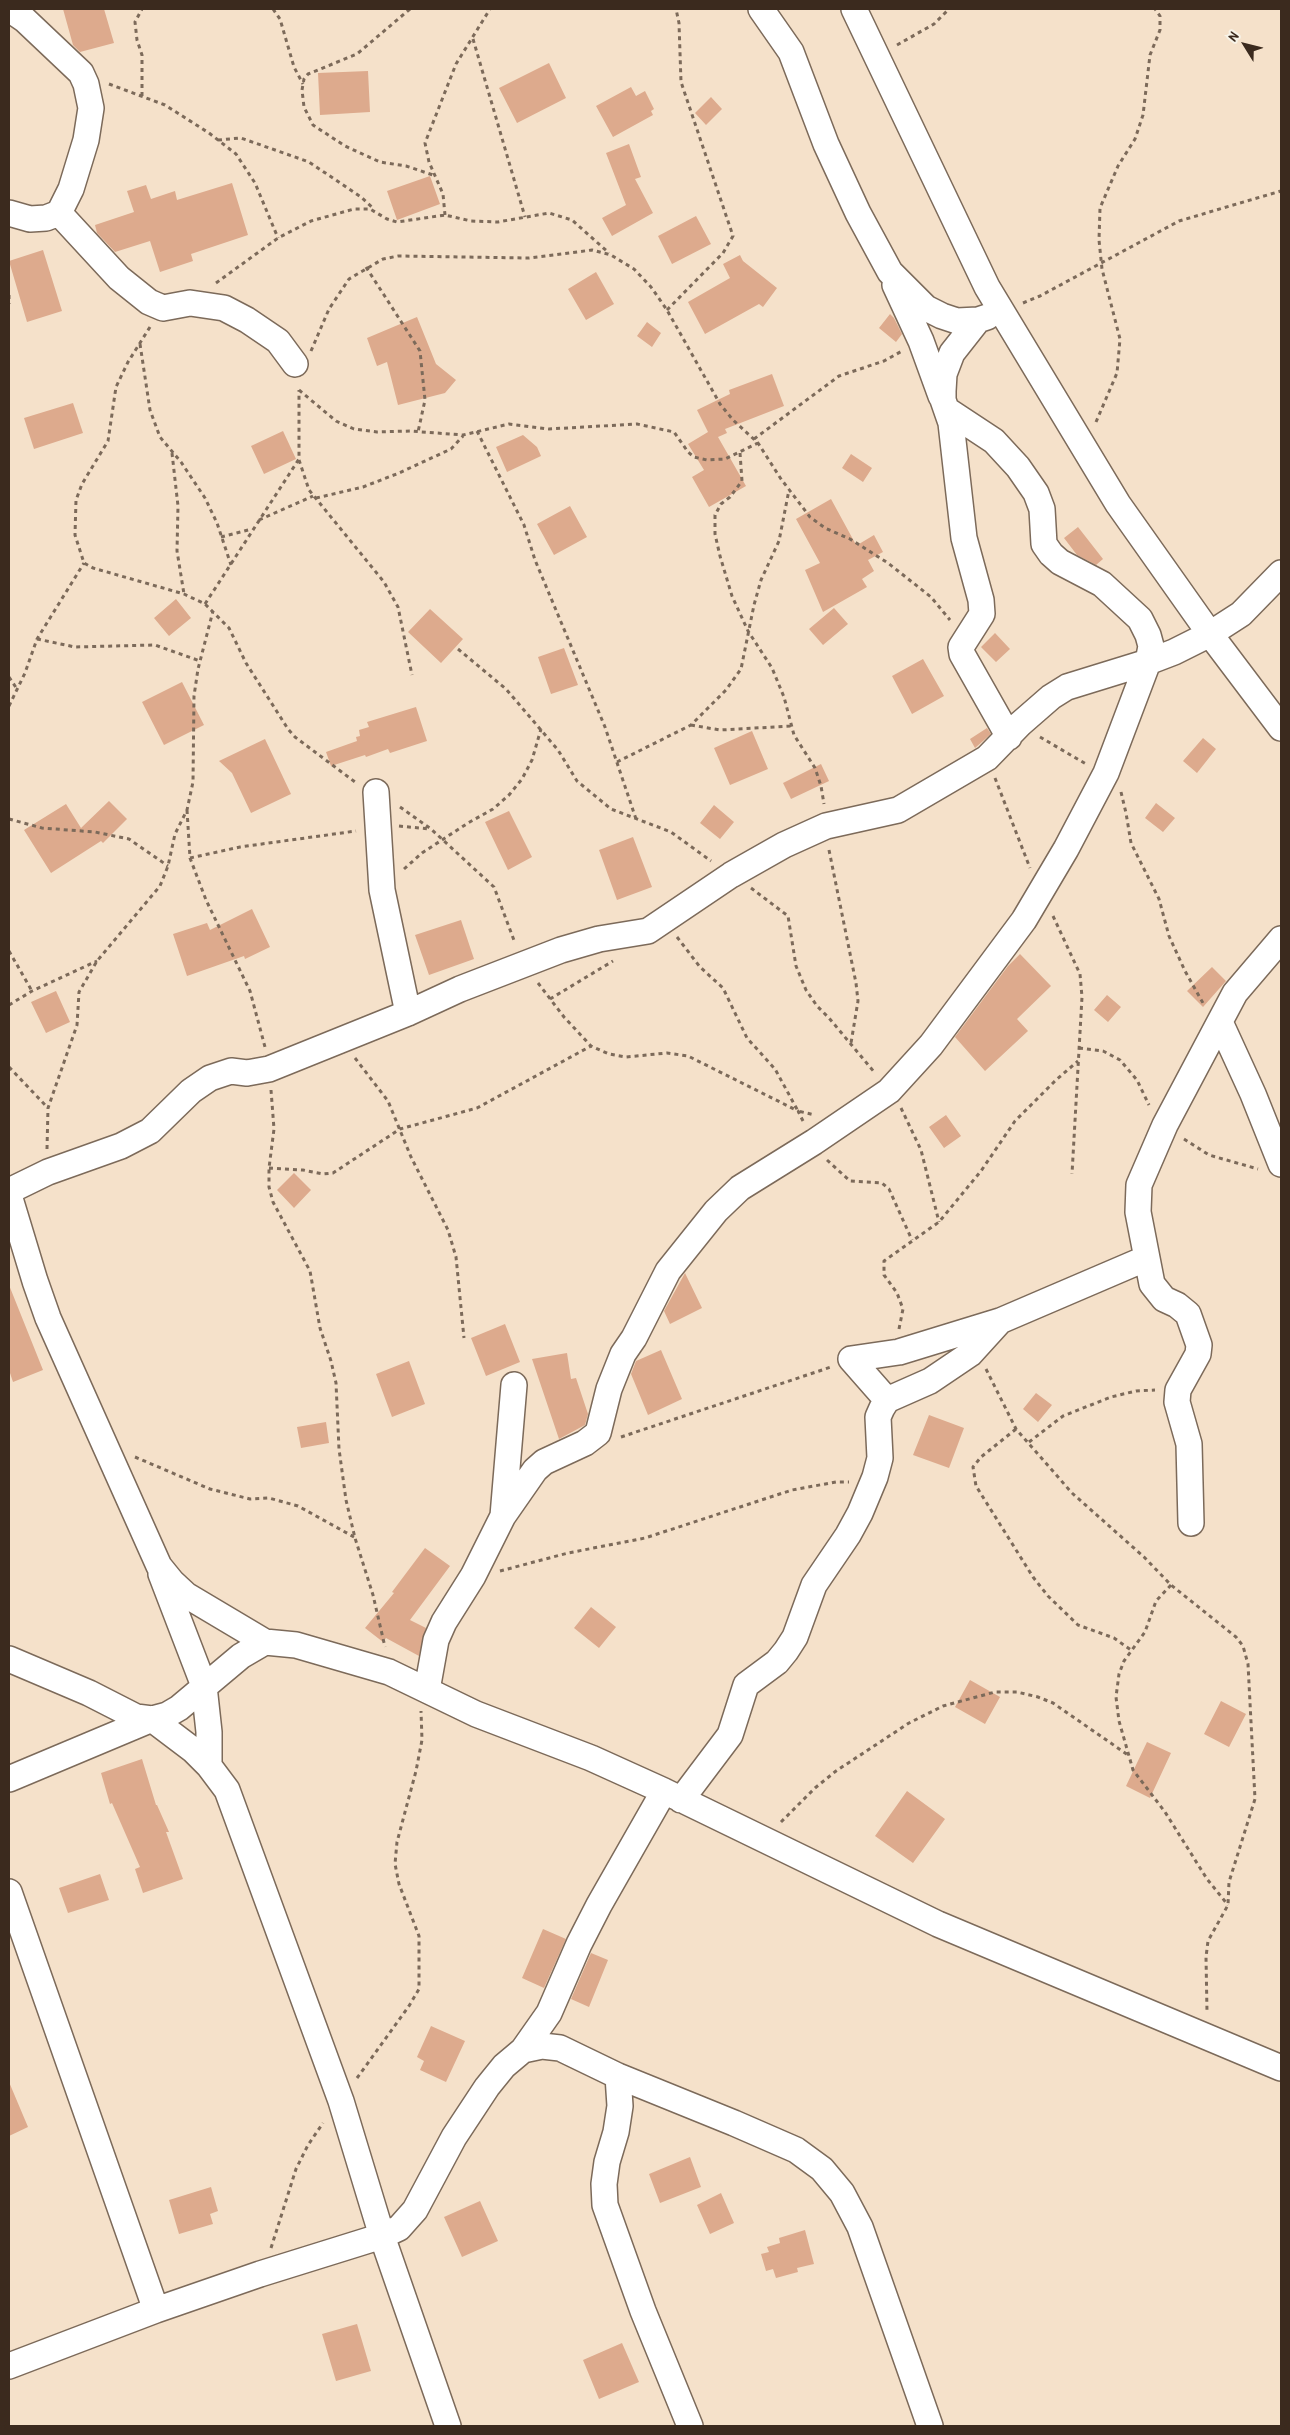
<!DOCTYPE html>
<style>
body{margin:0}
#map{position:relative;width:1290px;height:2435px;overflow:hidden;background:#f5e1ca;font-family:"Patrick Hand",sans-serif}
canvas{display:block}
.frame{position:absolute;inset:0;border:10px solid #3b2a1e;pointer-events:none}
.north{position:absolute;left:1220px;top:20px;width:50px;height:50px;-webkit-text-stroke:4px #f7f3e8;paint-order:stroke;rotate:306deg;font-size:14px;font-weight:700;line-height:20px;text-align:center;color:#3b2a1e}
.north::after{content:'';display:block;margin:auto;width:18px;height:22px;background:#3b2a1e;clip-path:polygon(50% 0,100% 100%,50% 72%,0 100%)}
</style>
<div id="map">
<canvas width="1290" height="2435"></canvas>
<div class="frame"></div>
<div class="north">N</div>
</div>
<script>
const ctx = document.querySelector('canvas').getContext('2d');
ctx.lineJoin = 'round';
function fill(path, color) { ctx.fillStyle = color; ctx.fill(path, 'evenodd'); }
const poly = rows => new Path2D(rows.map(r => 'M' + r).join(''));
function stroke(path, color, width, dash) { ctx.strokeStyle = color; ctx.lineWidth = width; ctx.lineCap = dash ? 'butt' : 'round'; ctx.setLineDash(dash || []); ctx.stroke(path); }
fill(poly([
 [63,9,104,9,114,43,80,52,73,45],
 [549,63,566,98,517,123,499,88],
 [368,71,370,112,320,115,318,73],
 [631,87,636,96,645,91,654,109,651,111,653,115,613,137,596,106],
 [711,97,722,109,706,125,695,113],
 [629,144,641,177,635,179,653,213,612,236,602,218,626,205,606,153],
 [430,176,440,204,397,220,387,191],
 [232,183,248,235,191,254,193,261,160,272,150,241,115,252,97,233,95,225,134,212,127,191,146,185,151,199,175,191,177,200],
 [696,216,711,244,672,264,658,236],
 [43,250,62,311,27,322,9,261],
 [740,255,743,261,777,288,763,307,759,304,705,334,688,302,730,278,723,264],
 [596,272,614,304,586,320,568,289],
 [890,314,894,318,902,334,896,342,879,328],
 [417,317,436,364,456,380,445,393,398,405,387,362,377,366,367,338],
 [647,322,661,333,652,347,637,336],
 [772,374,784,406,725,429,727,433,718,437,746,486,709,507,692,477,704,470,688,444,708,432,697,410,730,394,729,390],
 [73,403,83,433,34,449,24,418],
 [283,431,296,459,264,474,251,446],
 [523,435,537,447,541,456,507,472,496,447],
 [851,454,872,468,863,482,842,468],
 [831,499,855,543,859,544,874,535,883,552,868,560,874,571,862,579,867,587,823,612,805,570,820,563,796,519],
 [570,506,587,537,554,555,537,524],
 [1078,527,1103,559,1096,565,1077,555,1064,538],
 [176,599,191,618,169,636,154,618],
 [834,608,848,624,823,645,809,629],
 [430,609,463,639,441,663,408,632],
 [995,633,1010,649,996,662,981,647],
 [564,648,578,685,551,694,538,657],
 [923,659,944,696,912,714,892,676],
 [182,682,204,725,164,745,142,702],
 [416,707,427,741,390,753,388,749,366,757,365,755,331,766,326,752,357,741,356,737,360,736,359,730,369,727,367,722],
 [987,728,991,734,975,748,970,739],
 [752,731,768,769,730,785,714,748],
 [1203,738,1216,749,1197,773,1183,761],
 [265,739,291,794,251,813,232,773,219,761],
 [821,764,829,781,791,799,783,783],
 [109,801,127,819,103,843,101,841,51,873,24,830,66,804,81,828],
 [1156,803,1175,818,1163,832,1145,818],
 [714,805,734,822,720,839,700,823],
 [509,811,532,857,508,870,485,822],
 [633,837,652,887,617,900,599,850],
 [252,909,270,947,245,959,244,956,187,976,173,934,207,923,210,930],
 [461,920,474,959,429,975,415,935],
 [1020,954,1051,986,1017,1019,1028,1031,985,1071,955,1037,1008,966],
 [1212,967,1226,981,1203,1007,1187,991],
 [56,991,70,1022,46,1033,31,1002],
 [1107,995,1121,1007,1108,1022,1094,1010],
 [946,1115,961,1136,944,1148,929,1127],
 [294,1173,311,1190,294,1208,277,1190],
 [685,1273,702,1308,670,1324,664,1311],
 [9,1285,43,1370,13,1382,9,1370],
 [505,1324,520,1362,486,1376,471,1338],
 [661,1350,682,1399,648,1415,631,1374,636,1361],
 [567,1353,571,1379,576,1378,588,1414,585,1425,559,1439,532,1359],
 [409,1361,425,1404,392,1417,376,1374],
 [1036,1393,1052,1405,1038,1422,1023,1409],
 [929,1415,964,1428,949,1468,913,1455],
 [326,1422,329,1443,301,1448,297,1427],
 [425,1548,450,1566,410,1620,426,1628,419,1656,386,1638,383,1642,365,1628,394,1593,392,1592],
 [591,1607,616,1627,599,1648,574,1628],
 [970,1680,1000,1697,985,1724,955,1707],
 [1221,1701,1246,1714,1229,1747,1204,1734],
 [1147,1742,1171,1753,1150,1798,1126,1786],
 [142,1759,156,1805,157,1805,169,1832,166,1832,183,1879,143,1893,135,1869,140,1867,112,1803,110,1804,101,1773],
 [907,1791,945,1819,913,1863,875,1836],
 [100,1874,109,1900,68,1913,59,1888],
 [543,1929,566,1939,544,1988,522,1978],
 [591,1953,608,1960,589,2007,571,1999],
 [431,2026,465,2041,446,2082,420,2070,424,2061,417,2057],
 [9,2082,28,2127,9,2136],
 [690,2157,701,2187,660,2203,649,2174],
 [211,2187,218,2211,210,2214,213,2224,179,2234,169,2200],
 [721,2193,734,2223,710,2234,697,2205],
 [480,2201,498,2241,462,2257,444,2217],
 [805,2230,814,2264,797,2268,798,2272,776,2278,773,2269,766,2271,761,2254,769,2252,767,2247,780,2243,779,2238],
 [357,2324,371,2371,336,2381,322,2334],
 [622,2343,639,2382,599,2399,583,2360]
]), '#ddaa8d');
const minor = poly([
 [761,9,791,52,826,144,858,213,890,272,926,308,942,316,957,321,978,320,987,317],
 [854,9,987,287,1118,504,1210,634,1281,728],
 [9,213,30,219,46,218,59,213,71,189,86,140,91,108,86,84,81,73,25,20,9,9],
 [59,213,119,278,149,302,163,308,190,303,224,308,247,320,278,341,295,364],
 [895,285,921,341,941,396],
 [978,320,952,353,944,374,943,391,943,400,951,423,964,538,981,600,982,614,961,647,962,654,1009,737],
 [376,792,382,890,408,1013],
 [1220,1022,1253,1094,1281,1164],
 [9,1191,48,1172,121,1146,150,1131,191,1091,210,1078,231,1071,247,1073,269,1069,408,1013,460,989,561,950,599,939,648,931,731,875,784,845,826,826,898,810,987,758,1020,724,1051,697,1067,687,1148,662,1174,652,1210,634,1241,614,1281,573],
 [9,1195,35,1281,48,1318,159,1566,172,1582,186,1595,265,1642],
 [851,1359,899,1352,1000,1321,1147,1258],
 [851,1359,887,1400],
 [503,1516,535,1470,544,1462,585,1443,598,1433,609,1389,623,1354,634,1338,668,1271,716,1211,740,1188,814,1142,889,1091,931,1045,1024,920,1066,849,1106,773,1148,662,1151,646,1148,635,1140,619,1102,584,1060,562,1051,554,1044,544,1042,509,1036,493,1018,467,994,441,947,410],
 [1191,1523,1189,1444,1177,1402,1178,1390,1198,1354,1199,1345,1188,1314,1177,1305,1164,1299,1152,1284,1138,1212,1139,1185,1165,1125,1235,993,1281,939],
 [161,1574,204,1686,209,1732,209,1766],
 [9,1659,89,1693,136,1717,152,1719,167,1715,179,1708,241,1656,265,1642,296,1645,389,1672,476,1714,591,1758,664,1791,938,1924,1281,2068],
 [427,1690,436,1640,444,1622,473,1576,503,1516,514,1385],
 [9,1779,152,1719,193,1750,209,1766,227,1790,341,2101,382,2236,448,2426],
 [681,1800,730,1735,746,1685,777,1662,786,1651,795,1637,814,1585,848,1535,860,1513,875,1477,880,1458,878,1417,882,1408,887,1400,930,1381,970,1354,1000,1321],
 [9,1892,156,2310],
 [523,2050,549,2013,579,1944,599,1905,664,1791],
 [618,2076,620,2106,616,2132,607,2162,604,2184,605,2205,643,2311,690,2426],
 [9,2366,156,2310,260,2274,382,2236,399,2228,415,2210,454,2137,487,2087,504,2066,523,2050,542,2046,560,2048,618,2076,734,2123,796,2150,822,2169,842,2193,860,2227,930,2426]
]);
stroke(minor, '#7c6a5a', 28);
stroke(poly([
 [273,9,280,19,294,67,303,84],
 [410,9,357,54,308,74,304,79,302,90,304,107,313,125,345,146,380,162,406,166,436,176],
 [473,39,525,217],
 [897,45,934,24,949,9],
 [109,84,165,105,209,133,236,154,255,183,278,238],
 [142,96,142,55,137,40,135,22,142,9],
 [218,140,241,138,309,162,361,197,374,209],
 [445,215,443,194,429,162,425,143,456,64,490,9],
 [366,267,420,351,425,400,418,432],
 [216,283,278,238,311,221,354,209,370,209,387,219,397,222,445,215,471,221,498,222,549,213,572,220,609,253],
 [9,295,9,304],
 [1023,303,1040,296,1179,221,1281,191],
 [667,310,723,253,733,236,681,82,679,23,676,9],
 [150,327,128,362,116,387,108,441,82,484,76,500,75,535,84,563,93,568,184,594,205,604,229,628,246,663,288,729,295,737,355,782],
 [140,344,150,410,160,437,181,462,205,498,217,523,231,565],
 [311,351,329,309,349,279,383,259,398,256,529,258,592,250,611,255,634,269,651,287,667,310,720,404,733,420,758,443,781,479,810,517,825,528,850,539,888,563,931,597,950,620],
 [299,390,336,421,354,429,377,432,410,431,463,435,509,424,549,429,637,424,674,432,688,452,694,457,707,460,725,459,758,443],
 [1096,422,1117,373,1120,339,1102,269,1099,240,1100,208,1118,166,1135,139,1143,115,1150,55,1160,30,1160,16,1155,9],
 [477,431,524,525,535,560,605,727,636,819],
 [754,439,839,376,884,361,902,351],
 [172,453,178,506,177,551,184,594],
 [740,453,742,481,730,497,721,504,715,515,715,534,720,556,732,596,748,631,772,668,784,697,794,735,815,768,821,786,824,804],
 [299,460,309,490,384,582,398,607,412,675],
 [316,498,363,487,399,473,451,449,463,436],
 [259,520,313,496],
 [221,537,252,529],
 [205,604,299,459,299,390],
 [37,639,75,647,155,645,200,661],
 [458,649,506,689,558,750,577,781,611,809,671,832,711,861],
 [9,677,17,689],
 [9,706,25,673,37,639,84,563],
 [691,725,720,730,792,726],
 [1040,737,1086,764],
 [617,762,691,725,726,690,741,669,754,605,761,580,779,541,789,490],
 [995,778,1030,868],
 [1121,792,1126,813,1131,843,1159,899,1169,936,1185,971,1203,1003],
 [400,807,431,829,494,887,515,943],
 [187,810,190,858,206,900,250,991,265,1047],
 [9,819,42,828,95,832,129,839,168,866],
 [399,826,430,829],
 [829,850,856,983,858,1001,851,1043],
 [190,858,240,847,356,831],
 [404,869,422,853,468,823,493,809,509,795,522,779,532,760,541,729],
 [751,888,788,916,796,966,806,990,817,1006,829,1018,875,1073],
 [1053,916,1080,974,1082,997,1072,1174],
 [677,937,700,967,723,988,747,1038,775,1069,798,1111,815,1115],
 [9,951,32,991],
 [538,983,564,1017,591,1046,609,1054,626,1057,667,1053,688,1056,798,1111,804,1123],
 [550,999,613,961],
 [9,1005,32,991,97,961],
 [1079,1048,1103,1051,1120,1060,1137,1080,1149,1105],
 [355,1058,388,1101,411,1157,448,1230,456,1257,464,1338],
 [9,1067,48,1108],
 [271,1090,274,1129,269,1168,269,1187,273,1202,310,1271,320,1328,331,1361,336,1383,339,1449,346,1500,355,1538,373,1595,385,1647],
 [901,1108,921,1150,939,1222],
 [1184,1139,1209,1155,1258,1169],
 [47,1149,48,1108,77,1025,79,992,97,961,160,886,168,866,175,834,187,810,193,782,194,696,198,669,213,611],
 [827,1160,850,1181,882,1183,889,1189,912,1240],
 [269,1168,303,1170,323,1174,333,1173,400,1129,477,1108,591,1046],
 [899,1329,903,1309,897,1293,884,1275,884,1261,939,1222,981,1171,1015,1121,1056,1080,1078,1061],
 [986,1369,1016,1429,1072,1493,1144,1557,1171,1585,1236,1637,1243,1646,1248,1664,1255,1799,1229,1882,1228,1905,1208,1941,1206,1957,1207,2012],
 [1016,1429,981,1457,973,1467,976,1486,1033,1577,1048,1596,1078,1625,1114,1638,1131,1650],
 [621,1437,831,1367],
 [1029,1442,1063,1416,1111,1397,1136,1391,1155,1390],
 [135,1457,210,1489,250,1499,269,1498,298,1506,354,1537],
 [500,1571,568,1553,645,1538,792,1490,836,1482,849,1482],
 [1171,1585,1156,1601,1145,1632,1124,1661,1119,1674,1116,1697,1119,1721,1133,1770,1165,1812,1207,1879,1228,1905],
 [781,1822,815,1788,836,1771,909,1723,943,1706,995,1692,1017,1692,1038,1697,1053,1703,1128,1755],
 [357,2078,409,2006,419,1989,419,1936,399,1884,395,1864,397,1842,416,1771,422,1740,421,1711],
 [271,2248,296,2169,308,2145,323,2123]
]), '#7c6a5a', 3, [4, 4]);
stroke(minor, '#fff', 25);
</script>
